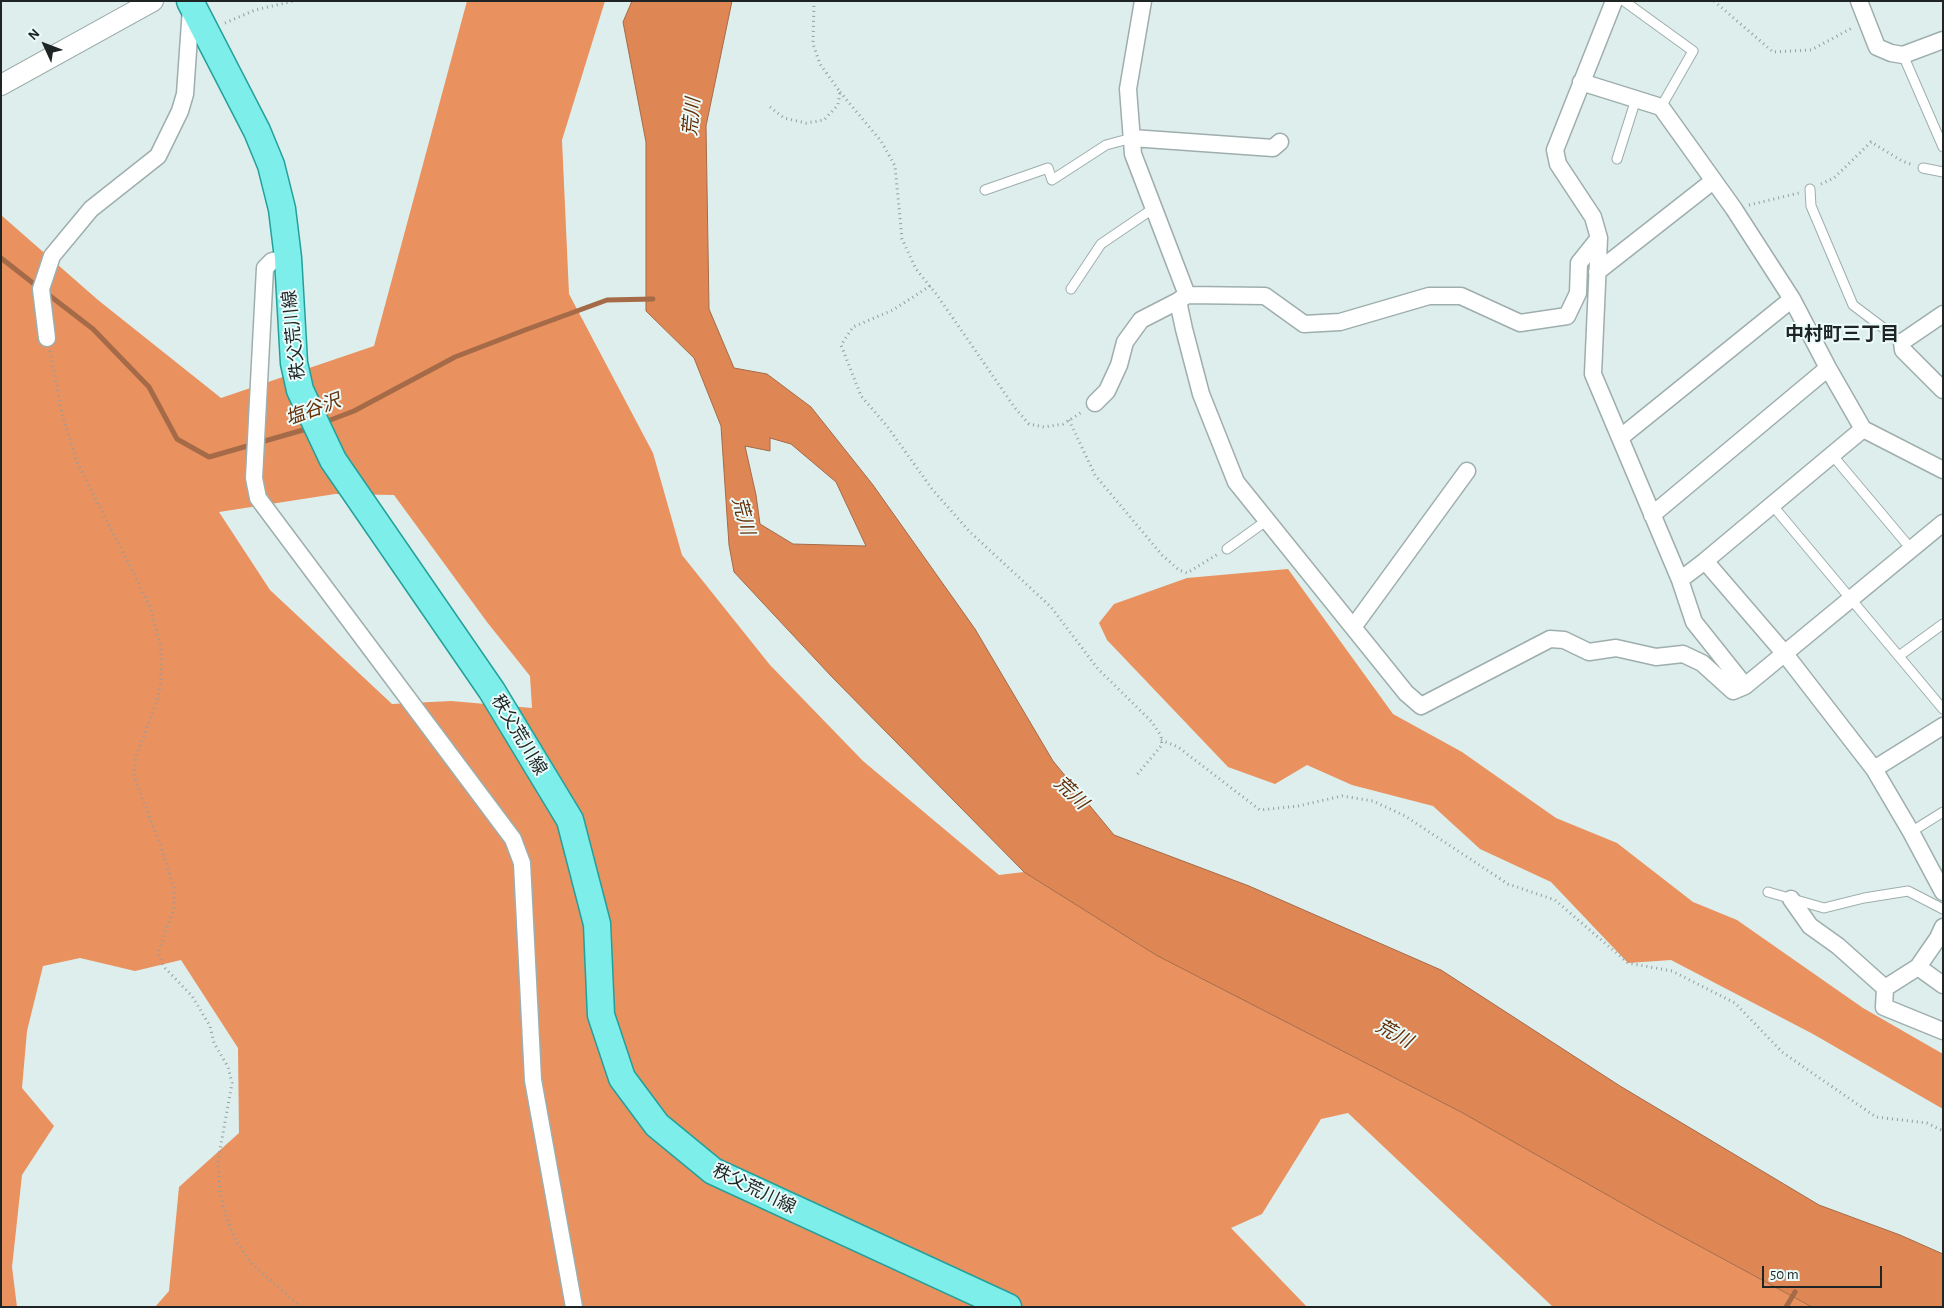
<!DOCTYPE html>
<meta charset="utf-8">
<style>
body{margin:0}
#map{position:relative;width:1944px;height:1308px;overflow:hidden;background:#ddeeec;font-family:"Alegreya Sans",sans-serif}
canvas{display:block}
.frame{position:absolute;inset:0;border:2px solid #1f2525;pointer-events:none}
.north{position:absolute;left:20px;top:20px;width:50px;height:50px;-webkit-text-stroke:4px #eafbfa;paint-order:stroke;rotate:313deg;font-size:14px;font-weight:700;line-height:20px;text-align:center;color:#1f2525}
.north::after{content:'';display:block;margin:auto;width:18px;height:22px;background:#1f2525;clip-path:polygon(50% 0,100% 100%,50% 72%,0 100%)}
.scale{position:absolute;left:1762px;top:1266px;width:120px;height:22px;box-sizing:border-box;border:2px solid #1f2525;border-top:0;padding-left:6px;font-size:15px;line-height:18px;white-space:nowrap;color:#1f2525;-webkit-text-stroke:4px #eafbfa;paint-order:stroke}
</style>
<div id="map">
<canvas width="1944" height="1308"></canvas>
<div class="frame"></div>
<div class="north">N</div>
<div class="scale">50 m</div>
</div>
<script>
const ctx = document.querySelector('canvas').getContext('2d');
ctx.lineJoin = 'round';
function fill(path, color) { ctx.fillStyle = color; ctx.fill(path, 'evenodd'); }
const poly = rows => new Path2D(rows.map(r => 'M' + r).join(''));
function stroke(path, color, width, dash) { ctx.strokeStyle = color; ctx.lineWidth = width; ctx.lineCap = dash ? 'butt' : 'round'; ctx.setLineDash(dash || []); ctx.stroke(path); }
function label(font, color, halo, rows, align = 'center') {
  ctx.font = font + ' "Alegreya Sans","Noto Sans JP",sans-serif'; ctx.lineWidth = 4; ctx.setLineDash([]); ctx.textBaseline = 'middle'; ctx.strokeStyle = halo; ctx.fillStyle = color; for (const [text, x, y, turn = 0] of rows) {
    ctx.save(); ctx.translate(x, y); ctx.rotate((+turn || 0) * Math.PI / 180); ctx.textAlign = isNaN(turn) ? turn : align; if (halo) ctx.strokeText(text, 0, 0); ctx.fillText(text, 0, 0); ctx.restore();
  }
}
fill(poly([
 [467,1,605,1,562,140,569,294,653,453,682,555,770,665,863,761,999,875,1024,872,1156,955,1461,1112,1655,1222,1812,1307,1553,1307,1348,1113,1321,1119,1262,1214,1231,1228,1307,1307,155,1307,169,1291,179,1187,239,1133,238,1048,181,960,135,971,80,958,43,966,27,1031,22,1088,54,1126,22,1175,12,1267,17,1307,1,1307,1,215,98,300,221,398,374,346],
 [335,494,394,495,487,622,530,676,532,708,451,701,392,704,270,590,219,512],
 [1288,569,1393,714,1462,752,1556,818,1617,843,1693,902,1737,920,1863,1008,1943,1054,1943,1109,1813,1034,1671,960,1628,963,1551,882,1480,849,1433,806,1352,785,1307,765,1275,784,1228,767,1107,640,1099,623,1114,604,1187,578]
]), '#e9915f');
const water = poly([
 [632,1,732,1,706,126,709,309,734,368,767,374,811,407,873,485,975,629,1053,761,1114,835,1249,886,1441,970,1620,1086,1819,1205,1900,1235,1943,1254,1943,1307,1812,1307,1655,1222,1461,1112,1156,955,1024,872,832,677,734,572,729,545,721,426,694,358,646,311,646,142,623,22,632,1],
 [770,438,791,444,836,482,866,546,793,544,760,524,756,495,745,446,770,451,770,438]
]);
fill(water, '#de8755');
stroke(water, '#a56a47', 1);
stroke(poly([
 [1,258,38,287],
 [45,292,93,329,149,387,177,439,209,457,310,428],
 [325,422,354,411,455,357,525,330,607,300,653,299],
 [1786,1307,1795,1292]
]), '#a56a47', 5);
const service = poly([
 [1624,1,1693,51,1661,107],
 [1903,55,1943,147],
 [1617,159,1636,99],
 [1923,168,1943,172],
 [1810,189,1811,206,1853,305,1902,342],
 [985,190,1048,168,1052,180,1106,145,1132,138],
 [1071,289,1101,244,1154,208],
 [1833,456,1912,550],
 [1773,506,1943,709],
 [1227,549,1266,521],
 [1899,656,1943,624],
 [1911,832,1943,812],
 [1768,892,1824,908,1864,898,1908,891,1943,909]
]);
const minor = poly([
 [1143,1,1128,89,1133,154,1187,295,1265,296,1304,324,1340,322,1429,296,1461,296,1520,323,1567,316,1578,293,1579,263,1599,238],
 [1614,1,1555,150,1558,164,1593,217,1599,238,1593,374,1680,580,1694,622,1745,686,1943,523],
 [1859,1,1877,47,1891,53,1903,55,1943,40],
 [1581,82,1661,107,1734,209,1792,299,1828,368,1863,429,1943,470],
 [1132,138,1273,148,1280,142],
 [288,258,272,261,265,268,254,478,258,498,513,839,522,863,533,1080,574,1307],
 [1597,272,1713,181],
 [1187,295,1178,301,1184,329,1201,394,1236,482,1406,693,1421,706,1550,639,1564,640,1589,652,1616,648,1656,657,1683,654,1702,663,1733,691,1745,686],
 [1943,314,1902,342,1903,350,1943,390],
 [47,338,41,289,52,256,91,209,158,156,180,111,185,94,191,8],
 [1095,403,1107,391,1119,365,1125,342,1141,320,1178,301],
 [1621,437,1792,299],
 [1652,515,1828,368],
 [1705,561,1785,654,1874,769,1911,832,1943,892],
 [1680,580,1705,561,1863,429],
 [1354,626,1467,471],
 [1874,769,1943,726],
 [1791,899,1810,926,1838,946,1885,988],
 [1943,927,1938,938,1918,967,1885,988,1884,1007,1943,1031],
 [1918,967,1943,985]
]);
const tertiary = poly([
 [1,85,153,1]
]);
const primary = poly([
 [190,1,257,131,271,165,282,209,288,258,294,363,300,390,333,460,492,691,570,820,597,924,601,1015,622,1078,657,1125,713,1171,1008,1307]
]);
stroke(service, '#9eaead', 11);
stroke(minor, '#9eaead', 19);
stroke(tertiary, '#9eaead', 22);
stroke(primary, '#24a09b', 29);
stroke(poly([
 [1714,1,1773,52,1811,50,1854,27],
 [225,23,255,10,294,1],
 [840,92,881,141,895,166,902,239,916,269,937,295,1015,408,1029,424,1044,427,1063,424,1082,412],
 [770,107,784,118,806,123,824,120,838,105,840,92,820,64,813,44,814,1],
 [1821,184,1834,178,1871,142,1902,161,1913,165],
 [1749,205,1799,193],
 [930,286,893,310,853,327,841,345,861,396,887,426,932,489,970,532,1051,607,1098,669,1152,722,1161,736,1162,745,1135,777],
 [50,351,62,414,77,462,141,588,150,607,161,648,161,682,157,701,135,759,134,776,161,847,174,888,174,908,158,953,164,967,192,996,210,1026,214,1043,228,1067,232,1083,218,1161,220,1193,226,1216,236,1241,251,1263,301,1307],
 [1069,420,1095,475,1162,555,1179,570,1187,573,1218,554],
 [1161,740,1178,747,1260,810,1298,806,1342,796,1373,801,1405,816,1508,884,1555,900,1628,963,1672,971,1735,1003,1782,1052,1876,1117,1927,1123,1943,1131]
]), '#939f9e', 3, [1, 4]);
stroke(service, '#fff', 9);
stroke(minor, '#fff', 16);
stroke(tertiary, '#fff', 20);
stroke(primary, '#7deee9', 26);
label('18px', '#1f2525', '#eafbfa', [
 ["秩父荒川線",294,335,-96],
 ["秩父荒川線",519,735,59],
 ["秩父荒川線",754,1189,26]
]);
label('italic 19px', '#662e07', '#eafbfa', [
 ["荒川",692,117,-85],
 ["塩谷沢",313,410,-20],
 ["荒川",743,516,75],
 ["荒川",1071,793,43],
 ["荒川",1394,1034,29]
]);
label('bold 19px', '#1f2525', '#eafbfa', [
 ["中村町三丁目",1842,334]
]);
</script>
